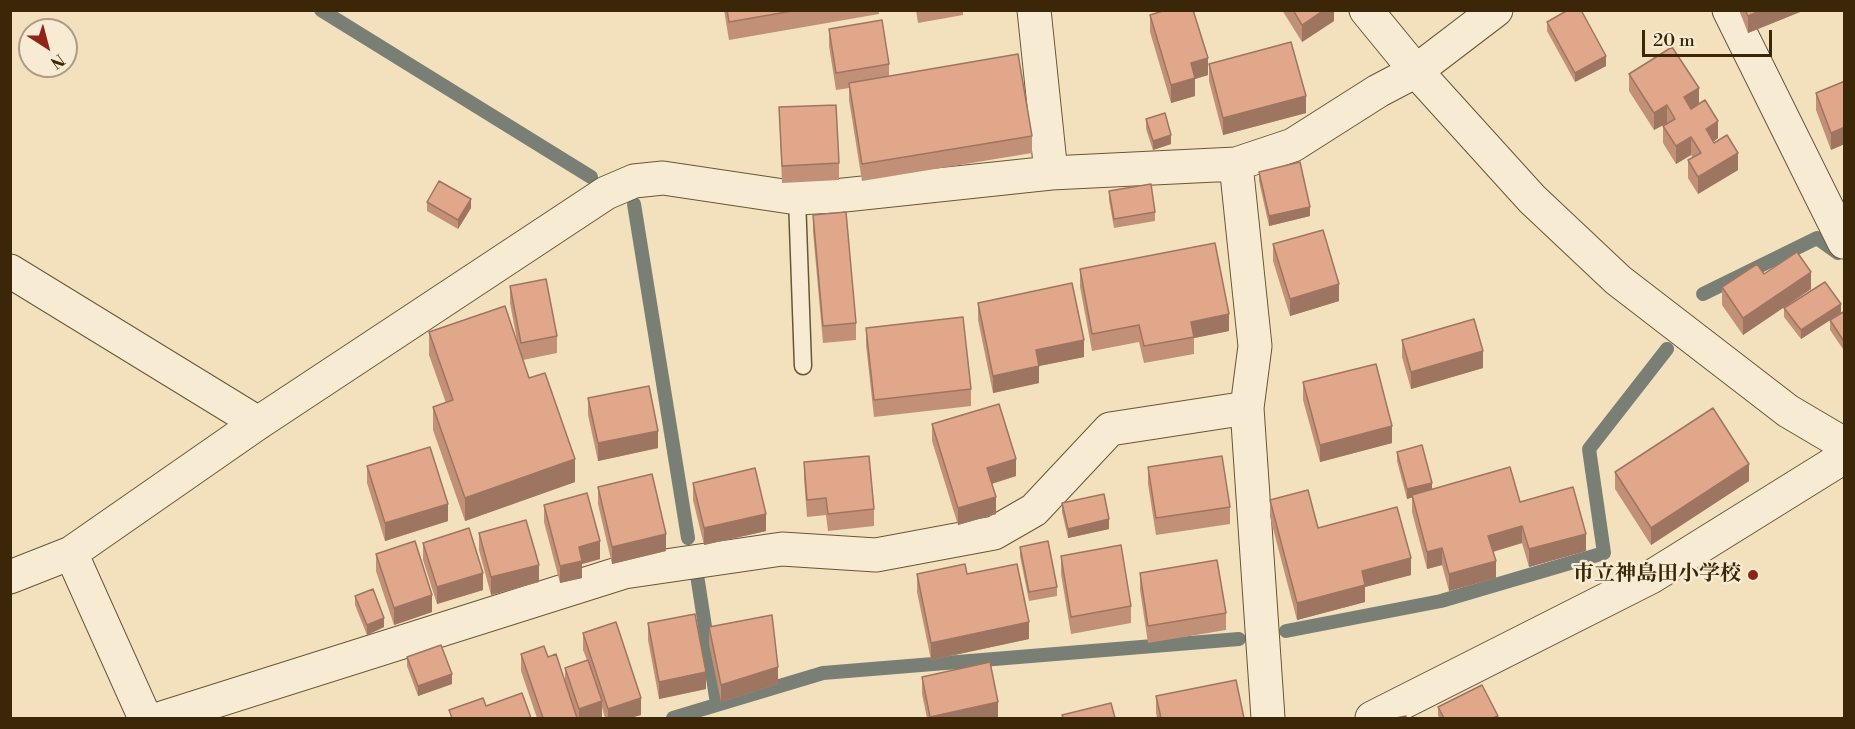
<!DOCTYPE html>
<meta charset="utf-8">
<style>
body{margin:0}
#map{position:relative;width:1855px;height:729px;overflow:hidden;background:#f2e1bc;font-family:"Libre Bodoni",serif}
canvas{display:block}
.frame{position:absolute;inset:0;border:12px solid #3b2708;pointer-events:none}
.north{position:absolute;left:18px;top:18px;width:60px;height:60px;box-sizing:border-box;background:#f7ecd3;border:2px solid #ac9d82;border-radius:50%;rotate:144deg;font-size:16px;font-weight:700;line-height:24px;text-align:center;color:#3b2708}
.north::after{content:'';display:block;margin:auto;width:21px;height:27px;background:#8f2418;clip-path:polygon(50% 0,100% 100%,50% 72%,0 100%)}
.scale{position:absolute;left:1642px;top:30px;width:130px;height:27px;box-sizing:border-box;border:3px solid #3b2708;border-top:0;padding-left:8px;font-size:18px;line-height:21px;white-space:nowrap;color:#3b2708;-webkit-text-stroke:4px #f7ecd3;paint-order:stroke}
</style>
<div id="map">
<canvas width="1855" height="729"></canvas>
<div class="frame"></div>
<div class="north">N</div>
<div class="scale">20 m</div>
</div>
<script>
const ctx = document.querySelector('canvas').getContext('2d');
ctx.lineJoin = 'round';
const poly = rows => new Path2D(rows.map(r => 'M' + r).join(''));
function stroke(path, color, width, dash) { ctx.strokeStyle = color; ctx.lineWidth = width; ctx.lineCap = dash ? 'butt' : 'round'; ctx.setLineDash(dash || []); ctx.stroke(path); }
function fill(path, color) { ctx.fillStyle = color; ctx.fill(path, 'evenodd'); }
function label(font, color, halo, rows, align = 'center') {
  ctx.font = font + ' "Libre Bodoni","Noto Serif JP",serif'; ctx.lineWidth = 5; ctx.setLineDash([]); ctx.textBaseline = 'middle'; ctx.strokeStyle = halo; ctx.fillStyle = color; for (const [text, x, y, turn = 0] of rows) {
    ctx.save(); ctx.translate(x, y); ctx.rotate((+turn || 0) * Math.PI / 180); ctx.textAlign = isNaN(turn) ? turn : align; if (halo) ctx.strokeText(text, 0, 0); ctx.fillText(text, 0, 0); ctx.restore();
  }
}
stroke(poly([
 [321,10,591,177],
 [634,204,688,538],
 [1703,294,1817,238,1838,253],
 [697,575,717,704],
 [1286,631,1441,601,1604,553,1589,449,1667,349],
 [673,718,823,673,1239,639]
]), '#797f75', 14);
const service = poly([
 [797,198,803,366]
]);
const minor = poly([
 [1034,10,1051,173],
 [1729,10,1844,242],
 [1236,164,1255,346,1247,408,1268,718],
 [10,271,258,423],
 [71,553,145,718],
 [10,577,71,553,258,423,606,193,634,181,663,178,797,198,835,196,1051,173,1236,164,1293,145,1378,91,1416,71,1496,10],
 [162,718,624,572,782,549,876,555,994,533,1034,510,1110,429,1247,408],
 [1372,718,1651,577,1844,457]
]);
const tertiary = poly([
 [1366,10,1416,71,1532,199,1618,280,1788,411,1844,444]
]);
stroke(service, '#695635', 19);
stroke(minor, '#695635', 35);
stroke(tertiary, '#695635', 35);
stroke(service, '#f7ecd3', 16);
stroke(minor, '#f7ecd3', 33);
stroke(tertiary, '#f7ecd3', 33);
fill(poly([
 [724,10,879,10,879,14,729,40],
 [916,10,963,10,963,15,918,23],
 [1282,10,1334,10,1334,21,1302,42],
 [1739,10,1805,10,1748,33],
 [1150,15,1208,75,1195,79,1195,96,1171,103,1150,32],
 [1547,22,1606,66,1575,82,1547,31],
 [829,29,889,64,889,76,1032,136,1032,153,862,181,849,100,849,88,836,90,829,46],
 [1209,64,1306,113,1223,135,1209,81],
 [1629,74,1699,104,1718,138,1713,142,1738,170,1698,194,1688,178,1688,160,1693,158,1691,155,1676,164,1663,143,1663,126,1668,124,1667,123,1654,130,1629,91],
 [1845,81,1831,150,1816,110,1816,93],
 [779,107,839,163,839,180,782,183],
 [1146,119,1171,144,1153,150,1146,129],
 [1259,172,1310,216,1269,226,1259,181],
 [1109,191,1155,212,1155,221,1114,228,1109,200],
 [427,202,471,208,458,229,427,211],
 [813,215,856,323,856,340,823,343,813,232],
 [1273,244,1339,301,1290,316,1273,261],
 [1080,269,1229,331,1194,338,1194,354,1144,363,1139,342,1092,351,1080,287],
 [1764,274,1811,289,1743,335,1722,305,1722,287],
 [510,286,557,336,557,353,523,360,529,378,575,482,465,521,433,430,433,407,446,403,429,355,429,332,518,346,510,303],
 [978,303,1084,357,1039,366,1039,383,993,393,978,320],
 [1784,308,1841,313,1801,339,1784,317],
 [1845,311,1845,352,1830,330,1830,320],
 [866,328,971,389,971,406,874,417,866,345],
 [1402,340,1483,368,1411,389,1402,357],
 [1303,382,1392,443,1320,462,1303,400],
 [588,398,658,448,598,461,588,415],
 [932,424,1016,476,992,484,996,514,958,525,932,441],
 [1397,452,1432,489,1520,502,1586,551,1529,567,1522,543,1493,552,1496,578,1449,591,1442,565,1427,569,1412,512,1412,497,1407,499,1397,461],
 [804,462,874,509,874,526,828,531,826,515,807,517,804,479],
 [367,466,448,521,385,541,367,483],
 [1148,467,1230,507,1230,524,1156,535,1148,484],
 [1615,472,1749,481,1651,545,1615,489],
 [693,483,766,531,704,545,693,500],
 [598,487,666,551,612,564,598,504],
 [1270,500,1318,528,1411,575,1365,587,1365,602,1297,620,1270,517],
 [1062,503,1109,529,1068,538,1062,512],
 [544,505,600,559,582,564,582,578,560,583,544,522],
 [479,533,539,582,491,595,479,550],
 [423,543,483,590,437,604,423,560],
 [1020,547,1057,587,1057,596,1029,601,1020,556],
 [376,554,432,612,394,625,376,571],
 [1061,556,1131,606,1131,623,1071,634,1061,574],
 [1140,573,1226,613,1226,630,1148,643,1140,590],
 [917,574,967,574,1029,639,931,660,917,592],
 [355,596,384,627,367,635,355,605],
 [648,623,706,689,659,699,648,640],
 [709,627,778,684,721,702,709,644],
 [583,633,641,715,630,718,605,718,602,707,601,718,537,718,521,671,521,654,548,657,565,681,565,668,587,660,583,650],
 [407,657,452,684,418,696,407,666],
 [922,677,998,718,927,718,922,694],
 [1156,696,1244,718,1157,718,1156,713],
 [1438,707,1498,718,1440,718,1438,716]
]), '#c29077');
fill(poly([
 [1324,10,1334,10,1334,21,1302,42,1302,25],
 [1762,10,1805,10,1748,33,1748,16],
 [1606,56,1606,66,1575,82,1575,73],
 [1208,58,1208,75,1195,79,1195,96,1171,103,1171,85,1191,63],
 [1699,88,1699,105,1684,115,1684,97],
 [1306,96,1306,113,1223,135,1223,118],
 [1667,105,1667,123,1654,130,1654,113],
 [1718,121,1718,138,1706,147,1706,129],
 [1845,127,1845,144,1831,150,1831,133],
 [1171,135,1171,144,1153,150,1153,141],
 [1691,137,1691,155,1676,164,1676,146],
 [1738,153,1738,170,1698,194,1698,177],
 [471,199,471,208,458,229,458,220],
 [1310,207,1310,216,1269,226,1269,216],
 [1811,272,1811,289,1743,335,1743,318],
 [1339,284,1339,301,1290,316,1290,299],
 [1841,304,1841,313,1801,339,1801,330],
 [1229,314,1229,331,1194,338,1191,322],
 [1084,340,1084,357,1039,366,1039,383,993,393,993,376,1036,350],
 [1483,351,1483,368,1411,389,1411,372],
 [1392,426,1392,443,1320,462,1320,445],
 [658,431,658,448,598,461,598,443],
 [575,459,575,482,465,521,465,498],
 [1016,459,1016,476,987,485,987,468],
 [1749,464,1749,481,1651,545,1651,528],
 [1432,483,1432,492,1407,499,1407,489],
 [996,497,996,514,958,525,958,508],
 [448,504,448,521,385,541,385,523],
 [766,514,766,531,704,545,704,528],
 [1109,519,1109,529,1068,538,1068,529],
 [1522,526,1522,543,1488,553,1488,536],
 [666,534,666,551,612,564,612,547],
 [1586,534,1586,551,1529,567,1529,549],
 [600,541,600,559,582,564,582,578,560,583,560,566,579,547],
 [1442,548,1442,565,1427,569,1427,552],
 [1411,558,1411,575,1365,587,1365,602,1297,620,1297,603,1362,571],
 [1496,561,1496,578,1449,591,1449,574],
 [539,565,539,582,491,595,491,577],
 [483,573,483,590,437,604,437,587],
 [432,595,432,612,394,625,394,608],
 [384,618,384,627,367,635,367,625],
 [1029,622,1029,639,931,660,931,643],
 [778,667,778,684,721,702,721,685],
 [706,672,706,689,659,699,659,682],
 [452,674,452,684,418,696,418,686],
 [641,698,641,715,630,718,608,718,608,709],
 [602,701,602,718,579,718,579,709],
 [998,702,998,718,930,718,930,717]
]), '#9e7561');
const building = poly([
 [727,10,798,10,729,22,727,10],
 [1166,10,1193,10,1208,58,1191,63,1195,78,1171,85,1150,15,1166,10],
 [1293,10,1324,10,1302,25,1293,10],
 [1568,10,1581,10,1606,56,1575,73,1547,22,1568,10],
 [1745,10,1762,10,1748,16,1745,10],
 [882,20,889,64,836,73,829,29,882,20],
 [1291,42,1306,96,1223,118,1209,64,1291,42],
 [1672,47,1699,88,1684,97,1691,109,1705,100,1718,121,1706,129,1714,143,1727,135,1738,153,1698,177,1688,160,1701,153,1691,137,1676,146,1663,126,1675,119,1667,105,1654,113,1629,74,1672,47],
 [1018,54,1032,136,862,164,849,83,1018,54],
 [1845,81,1845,127,1831,133,1816,93,1845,81],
 [836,105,839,163,782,166,779,107,836,105],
 [1165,113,1171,135,1153,141,1146,119,1165,113],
 [1300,162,1310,207,1269,216,1259,172,1300,162],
 [439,181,471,199,458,220,427,202,439,181],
 [1151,184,1155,212,1114,219,1109,191,1151,184],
 [846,212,856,323,823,326,813,215,846,212],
 [1323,230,1339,284,1290,299,1273,244,1323,230],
 [1215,243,1229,314,1191,322,1194,337,1144,346,1139,325,1092,334,1080,269,1215,243],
 [1797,252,1811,272,1743,318,1722,287,1757,264,1764,274,1797,252],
 [546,279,557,336,521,343,510,286,546,279],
 [1825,282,1841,304,1801,330,1784,308,1825,282],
 [1072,283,1084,340,1036,350,1039,366,993,376,978,303,1072,283],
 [505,306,529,378,545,373,575,459,465,498,433,407,453,400,429,332,505,306],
 [1845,311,1845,343,1830,320,1845,311],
 [963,317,971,389,874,400,866,328,963,317],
 [1474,319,1483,351,1411,372,1402,340,1474,319],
 [1376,364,1392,426,1320,445,1303,382,1376,364],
 [649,386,658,431,598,443,588,398,649,386],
 [999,404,1016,459,987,468,996,497,958,508,932,424,999,404],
 [1713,408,1749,464,1651,528,1615,472,1713,408],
 [1422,445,1432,483,1407,489,1397,452,1422,445],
 [430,447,448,504,385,523,367,466,430,447],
 [869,456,874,509,828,514,826,498,807,500,804,462,869,456],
 [1222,456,1230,507,1156,518,1148,467,1222,456],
 [1510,467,1520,502,1573,487,1586,534,1529,549,1522,526,1488,536,1496,561,1449,574,1442,548,1427,552,1412,495,1510,467],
 [755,468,766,514,704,528,693,483,755,468],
 [652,474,666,534,612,547,598,487,652,474],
 [1308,490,1318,528,1397,507,1411,558,1362,571,1365,585,1297,603,1270,500,1308,490],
 [587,493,600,541,579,547,582,561,560,566,544,505,587,493],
 [1104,494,1109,519,1068,529,1062,503,1104,494],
 [526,520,539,565,491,577,479,533,526,520],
 [469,528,483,573,437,587,423,543,469,528],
 [415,541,432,595,394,608,376,554,415,541],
 [1048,541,1057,587,1029,592,1020,547,1048,541],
 [1121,545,1131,606,1071,617,1061,556,1121,545],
 [1217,560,1226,613,1148,626,1140,573,1217,560],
 [965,564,967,574,1017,564,1029,622,931,643,917,574,965,564],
 [373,589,384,618,367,625,355,596,373,589],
 [695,614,706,672,659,682,648,623,695,614],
 [772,615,778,667,721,685,709,627,772,615],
 [616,622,641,698,608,709,583,633,616,622],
 [441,645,452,674,418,686,407,657,441,645],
 [544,646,548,657,556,654,577,718,543,718,521,654,544,646],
 [588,660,602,701,579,709,565,668,588,660],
 [990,662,998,702,930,717,922,677,990,662],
 [1236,680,1244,718,1161,718,1156,696,1236,680],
 [1482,685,1498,716,1493,718,1444,718,1438,707,1482,685],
 [522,693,531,718,452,718,449,710,483,698,486,706,522,693],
 [1111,703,1115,718,1063,718,1062,715,1111,703],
 [1406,716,1406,718,1396,718,1406,716]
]);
fill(building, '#e1a78a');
stroke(building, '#9e7561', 1.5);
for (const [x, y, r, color] of [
 [1753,575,6,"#8f2418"]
]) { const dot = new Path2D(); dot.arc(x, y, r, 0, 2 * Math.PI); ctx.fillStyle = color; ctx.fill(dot); stroke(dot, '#f7ecd3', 2); }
label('bold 21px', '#3b2708', '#f7ecd3', [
 ["市立神島田小学校",1741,575]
], 'right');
</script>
